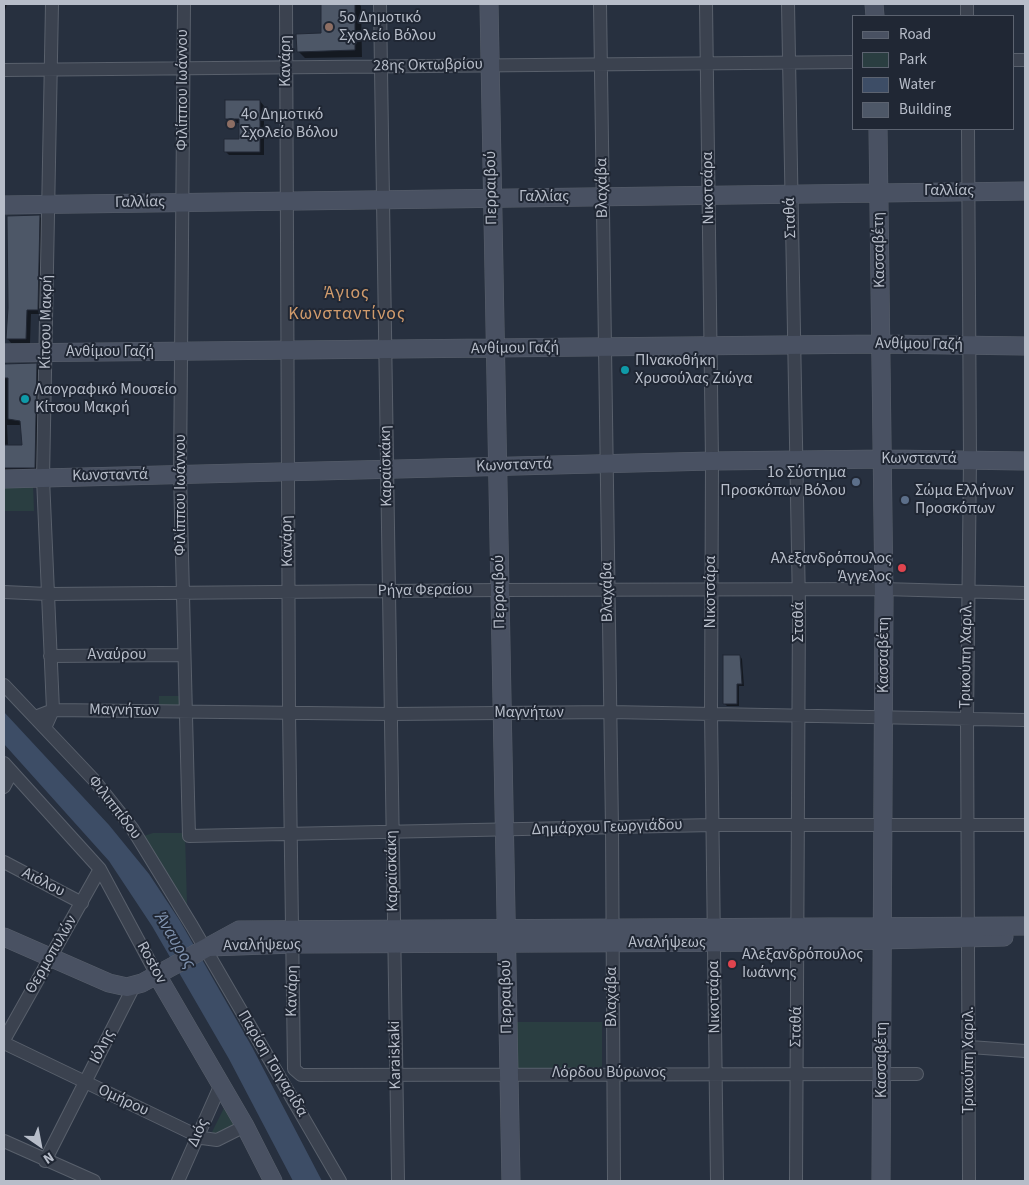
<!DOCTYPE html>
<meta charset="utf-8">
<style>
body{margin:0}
#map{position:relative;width:1029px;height:1185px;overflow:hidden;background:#27303f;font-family:"Source Sans 3",sans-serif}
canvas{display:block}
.frame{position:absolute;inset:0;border:5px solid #b7bdc9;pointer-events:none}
.legend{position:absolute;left:852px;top:15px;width:162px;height:115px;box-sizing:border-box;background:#202734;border:1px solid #5c6370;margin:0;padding:6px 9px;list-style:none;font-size:15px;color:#b7bdc9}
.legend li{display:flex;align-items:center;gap:10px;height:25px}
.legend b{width:25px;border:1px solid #5c6370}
.north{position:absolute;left:15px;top:1120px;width:50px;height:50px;-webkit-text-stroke:4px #202734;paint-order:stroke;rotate:147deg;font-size:14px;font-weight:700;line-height:20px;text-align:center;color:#b7bdc9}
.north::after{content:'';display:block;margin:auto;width:18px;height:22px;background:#b7bdc9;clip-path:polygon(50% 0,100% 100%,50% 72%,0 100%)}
</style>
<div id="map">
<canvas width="1029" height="1185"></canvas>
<div class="frame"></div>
<ul class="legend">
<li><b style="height:6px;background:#495162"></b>Road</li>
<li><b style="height:14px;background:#2a3e41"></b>Park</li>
<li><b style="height:14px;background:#3d4d66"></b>Water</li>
<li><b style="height:14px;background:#4d5767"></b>Building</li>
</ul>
<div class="north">N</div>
</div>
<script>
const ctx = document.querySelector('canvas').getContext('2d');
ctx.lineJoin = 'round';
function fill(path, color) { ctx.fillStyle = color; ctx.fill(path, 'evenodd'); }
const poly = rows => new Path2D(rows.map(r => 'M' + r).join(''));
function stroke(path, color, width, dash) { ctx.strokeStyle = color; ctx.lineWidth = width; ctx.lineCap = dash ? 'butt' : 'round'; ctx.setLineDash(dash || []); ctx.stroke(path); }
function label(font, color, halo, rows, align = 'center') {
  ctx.font = font + ' "Source Sans 3",sans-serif'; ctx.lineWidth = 4; ctx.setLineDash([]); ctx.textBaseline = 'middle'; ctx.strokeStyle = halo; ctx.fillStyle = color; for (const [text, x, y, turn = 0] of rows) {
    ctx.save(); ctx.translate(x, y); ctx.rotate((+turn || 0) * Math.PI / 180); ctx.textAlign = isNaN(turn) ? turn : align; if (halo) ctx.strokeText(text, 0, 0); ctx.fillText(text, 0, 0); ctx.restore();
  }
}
fill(poly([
 [33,485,34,511,4,511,4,486],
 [159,696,181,696,181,707,159,707],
 [153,833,185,833,187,905,144,836],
 [512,1022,602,1022,602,1068,512,1068],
 [225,1106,234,1126,217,1135,212,1132]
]), '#2a3e41');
fill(poly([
 [4,712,109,825,149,874,180,921,252,1047,322,1181,293,1181,229,1059,152,926,109,861,4,744]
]), '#3d4d66');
fill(poly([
 [4,4,7,4,4,14],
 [322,4,359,4,361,6,362,57,305,58,298,51,323,35],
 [260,101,264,106,264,155,229,155,225,151,240,140,240,123,230,123,226,119],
 [39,216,44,221,42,314,31,314,30,343,11,343,7,338],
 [4,365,37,365,42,370,40,473,4,475],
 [7,425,22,425,23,446,8,446],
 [740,656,742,659,744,686,739,686,739,706,727,706,725,704]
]), '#0007');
const building = poly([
 [321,4,355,4,355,50,297,52,296,34,321,33,321,4],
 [225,100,260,100,260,152,224,152,224,139,239,139,239,119,225,119,225,100],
 [40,215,38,310,27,310,26,339,6,339,8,308,7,216,40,215],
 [37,363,35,468,4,468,4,445,22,445,20,421,8,419,8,378,4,378,4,364,37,363],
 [723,655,740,655,742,684,737,684,737,704,723,704,723,655]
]);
fill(building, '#4d5767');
stroke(building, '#222936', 1);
const street = poly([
 [184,4,180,475,189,836,713,825,1025,825],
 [286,4,289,713,294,1069,301,1075,917,1074],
 [380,4,398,1181],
 [600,4,612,828,614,1181],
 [706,4,712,461,711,713,717,1181],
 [788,4,799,606,796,1181],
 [967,4,967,16],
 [1013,60,1025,60],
 [4,70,853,62],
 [968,129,970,460,967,718,969,1181],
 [4,592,48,594,500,590,883,589,1025,593],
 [50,656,184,655],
 [4,685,94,780,132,828,192,926,340,1181],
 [35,717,53,710,391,714,610,712,1025,720],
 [45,728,53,710,43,478,52,4],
 [4,763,100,869,157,975],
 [4,787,12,772],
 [4,862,82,903],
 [4,1040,100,869],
 [4,1043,202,1138,217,1140,245,1126],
 [970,1047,1025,1051],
 [4,1141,94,1181],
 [45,1161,134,986],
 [178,1181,221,1084]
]);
const secondary = poly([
 [489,4,511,1181],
 [874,4,875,16],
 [878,129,884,598,881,1181],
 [4,205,1025,191],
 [4,353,881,344,1025,346],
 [4,479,712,461,889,459,1025,461],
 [4,937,109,983,127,987,142,983,239,930,1025,926],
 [210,947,294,944,798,942,1004,937],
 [157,975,245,1126,273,1181]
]);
stroke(street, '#59606c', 14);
stroke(secondary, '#59606c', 19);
stroke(street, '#3b424f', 12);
stroke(secondary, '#495162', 18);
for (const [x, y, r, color] of [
 [329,27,5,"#8d6e63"],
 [231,124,5,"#8d6e63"],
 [625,370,5,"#0f9aa8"],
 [25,399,5,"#0f9aa8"],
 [856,482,5,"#5c6f8a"],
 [905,500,5,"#5c6f8a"],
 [902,568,5,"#e0444e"],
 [732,964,5,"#e0444e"]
]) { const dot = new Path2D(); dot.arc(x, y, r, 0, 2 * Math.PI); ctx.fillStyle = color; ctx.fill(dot); stroke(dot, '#202734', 2); }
label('16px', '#b7bdc9', '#202734', [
 ["5ο Δημοτικό",339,18],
 ["Σχολείο Βόλου",339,36],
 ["4ο Δημοτικό",241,115],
 ["Σχολείο Βόλου",241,133],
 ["ΠΙνακοθήκη",635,361],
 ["Χρυσούλας Ζιώγα",635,379],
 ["Λαογραφικό Μουσείο",35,390],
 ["Κίτσου Μακρή",35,408],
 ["1ο Σύστημα",846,473,"right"],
 ["Προσκόπων Βόλου",846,491,"right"],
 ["Σώμα Ελλήνων",915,491],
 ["Προσκόπων",915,509],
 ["Αλεξανδρόπουλος",892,559,"right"],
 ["Άγγελος",892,577,"right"],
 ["Αλεξανδρόπουλος",742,955],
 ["Ιωάννης",742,973]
], 'left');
label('16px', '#b7bdc9', '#202734', [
 ["Κανάρη",286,61,-90],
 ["28ης Οκτωβρίου",428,66,-1],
 ["Φιλίππου Ιωάννου",183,90,-90],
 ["Περραιβού",492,188,-91],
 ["Βλαχάβα",603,188,-91],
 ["Νικοτσάρα",709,188,-91],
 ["Γαλλίας",949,191],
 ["Γαλλίας",544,197],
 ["Γαλλίας",140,203,-1],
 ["Σταθά",791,218,-92],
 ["Κασσαβέτη",880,250,-91],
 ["Κίτσου Μακρή",47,322,-89],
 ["Ανθίμου Γαζή",919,345,1],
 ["Ανθίμου Γαζή",515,349,-1],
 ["Ανθίμου Γαζή",110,352],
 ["Κωνσταντά",919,459],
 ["Καραϊσκάκη",387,466,-91],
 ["Κωνσταντά",514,466,-2],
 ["Κωνσταντά",110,476,-1],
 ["Φιλίππου Ιωάννου",181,495,-90],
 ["Κανάρη",288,541,-91],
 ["Ρήγα Φεραίου",425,591,-1],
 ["Περραιβού",500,592,-91],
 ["Βλαχάβα",608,592,-91],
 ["Νικοτσάρα",711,592,-90],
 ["Σταθά",799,622,-90],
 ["Αναύρου",117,655],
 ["Κασσαβέτη",884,655,-90],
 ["Τρικούπη Χαριλ.",967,655,-89],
 ["Μαγνήτων",124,711,1],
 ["Μαγνήτων",529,713],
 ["Φιλιππίδου",114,808,52],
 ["Δημάρχου Γεωργιάδου",607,828,-2],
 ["Καραϊσκάκη",393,871,-91],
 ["Αιόλου",43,883,27],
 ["Αναλήψεως",667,943],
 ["Αναλήψεως",262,946,-1],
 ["Θερμοπυλών",52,955,-60],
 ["Rostov",151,963,61],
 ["Κανάρη",293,991,-89],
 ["Περραιβού",507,997,-91],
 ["Βλαχάβα",612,997,-90],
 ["Νικοτσάρα",715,997,-91],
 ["Σταθά",797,1027,-89],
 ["Ιόλης",103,1047,-63],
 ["Karaiskaki",396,1055,-91],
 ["Κασσαβέτη",882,1060,-90],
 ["Τρικούπη Χαριλ.",969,1060,-90],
 ["Παρίση Τσιγαρίδα",272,1064,59],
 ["Λόρδου Βύρωνος",609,1073],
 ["Ομήρου",123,1101,25],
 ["Διός",199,1133,-66]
]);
ctx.letterSpacing = '1px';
label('18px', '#d09b6c', '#202734', [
 ["Άγιος",347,294],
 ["Κωνσταντίνος",347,315]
]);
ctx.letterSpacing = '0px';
label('italic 18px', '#8093af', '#202734', [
 ["Άναυρος",174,941,59]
]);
</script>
